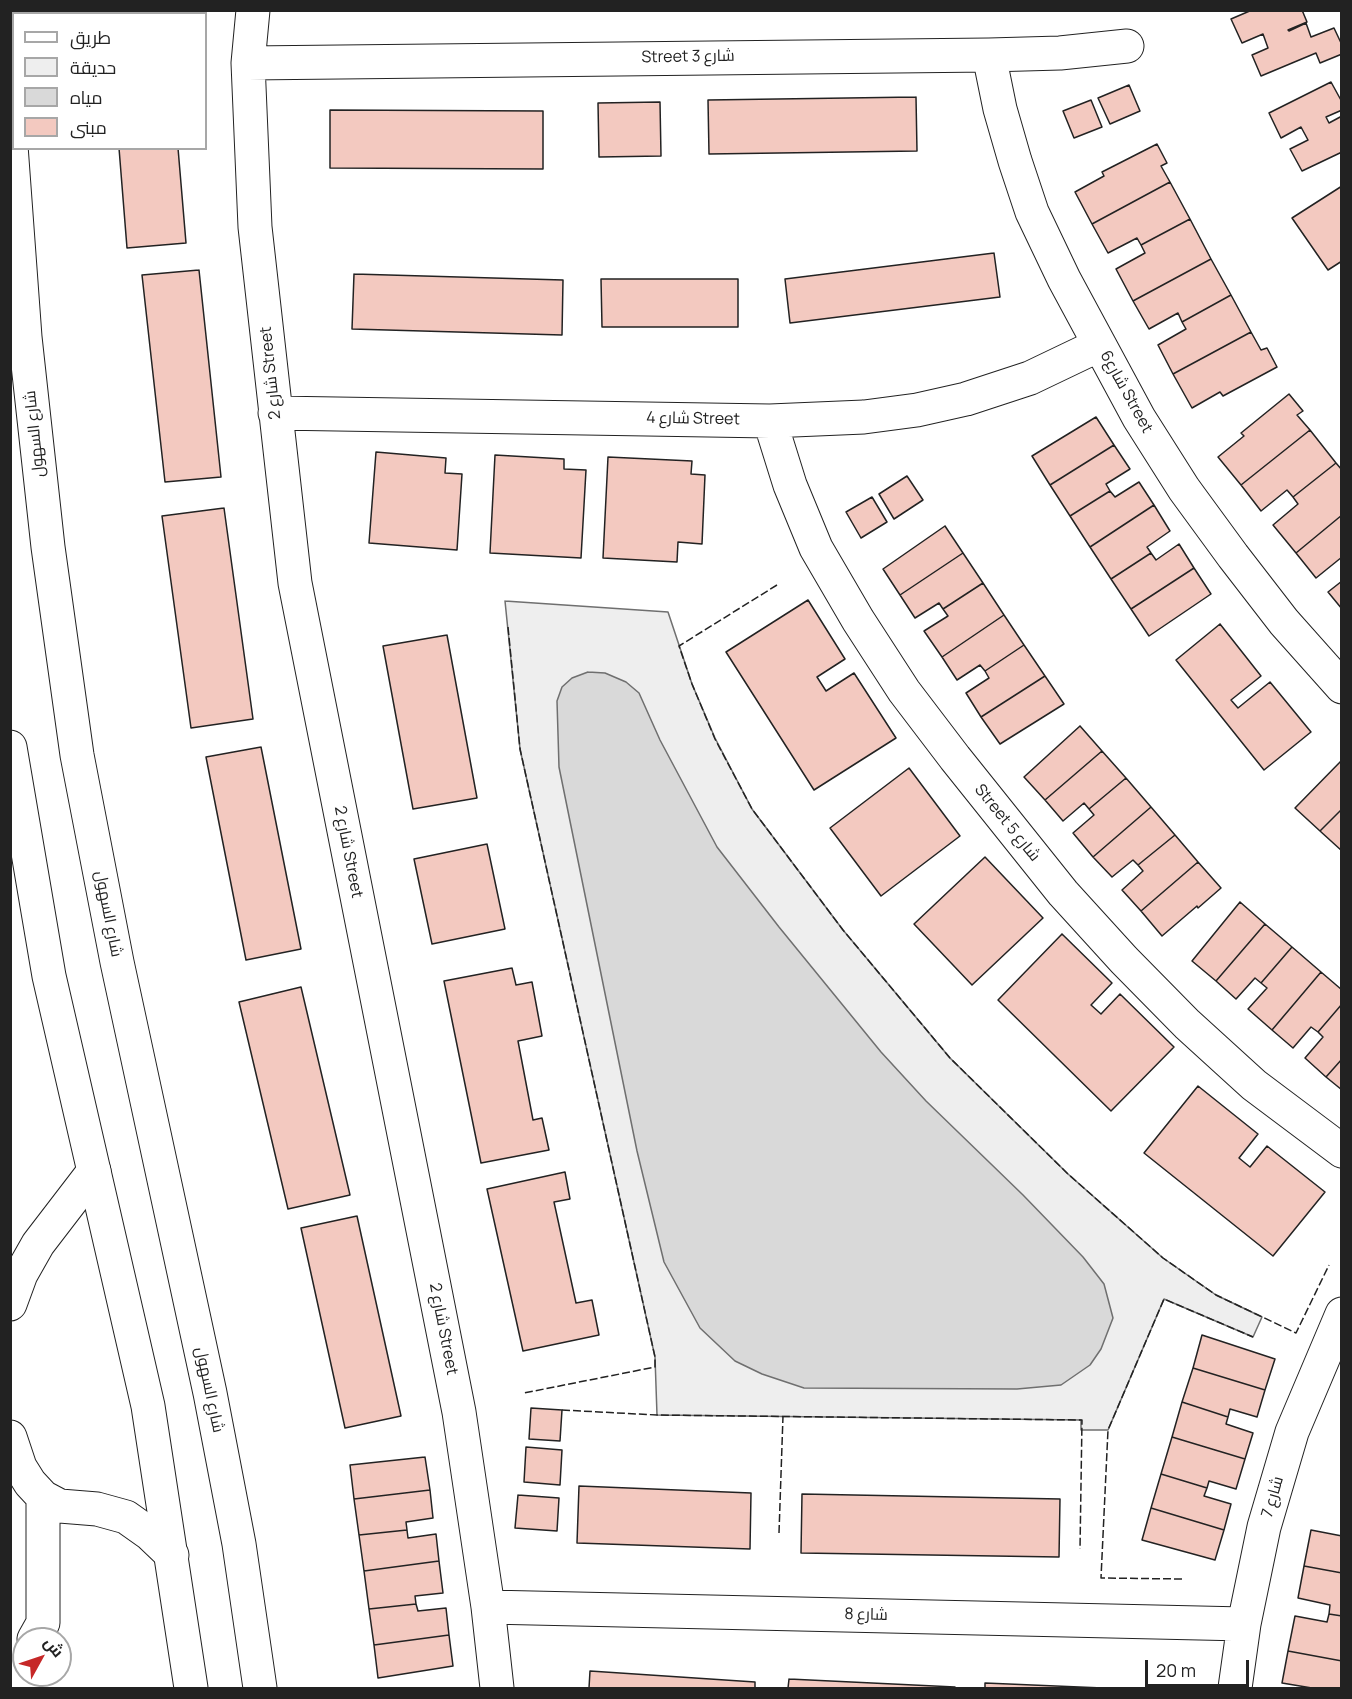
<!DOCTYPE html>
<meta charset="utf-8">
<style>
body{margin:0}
#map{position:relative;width:1352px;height:1699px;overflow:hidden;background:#fff;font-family:Manrope,Cairo,sans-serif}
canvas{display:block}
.frame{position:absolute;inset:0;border:12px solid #222;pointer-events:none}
.legend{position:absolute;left:12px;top:12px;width:195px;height:138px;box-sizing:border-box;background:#fff;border:2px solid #a7a7a7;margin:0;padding:8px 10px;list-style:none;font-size:18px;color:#222}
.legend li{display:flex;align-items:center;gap:12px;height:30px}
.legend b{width:30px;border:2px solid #a7a7a7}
.north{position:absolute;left:12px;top:1627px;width:60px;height:60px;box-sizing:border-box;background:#fff;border:2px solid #a7a7a7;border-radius:50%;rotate:50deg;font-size:16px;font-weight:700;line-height:24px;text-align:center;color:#222}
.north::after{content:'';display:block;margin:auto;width:21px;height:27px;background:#c62828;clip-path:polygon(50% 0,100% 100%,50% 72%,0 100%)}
.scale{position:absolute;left:1145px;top:1660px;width:104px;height:27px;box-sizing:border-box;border:3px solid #222;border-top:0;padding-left:8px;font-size:18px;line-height:21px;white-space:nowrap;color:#222;-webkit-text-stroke:4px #fff;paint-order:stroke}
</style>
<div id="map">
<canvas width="1352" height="1699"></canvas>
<div class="frame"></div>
<ul class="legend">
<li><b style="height:8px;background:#fff"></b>طريق</li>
<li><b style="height:16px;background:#eee"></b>حديقة</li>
<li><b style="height:16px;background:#d9d9d9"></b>مياه</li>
<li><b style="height:16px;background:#f3c9c0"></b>مبنى</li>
</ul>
<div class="north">ش</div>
<div class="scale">20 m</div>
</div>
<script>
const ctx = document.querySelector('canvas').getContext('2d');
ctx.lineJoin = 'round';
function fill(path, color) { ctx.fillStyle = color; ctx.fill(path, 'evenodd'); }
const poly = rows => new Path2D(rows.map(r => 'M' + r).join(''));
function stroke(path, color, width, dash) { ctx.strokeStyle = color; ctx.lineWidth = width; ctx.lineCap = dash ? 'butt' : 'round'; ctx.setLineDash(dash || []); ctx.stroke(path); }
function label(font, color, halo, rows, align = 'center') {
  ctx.font = font + ' Manrope,Cairo,sans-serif'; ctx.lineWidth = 4.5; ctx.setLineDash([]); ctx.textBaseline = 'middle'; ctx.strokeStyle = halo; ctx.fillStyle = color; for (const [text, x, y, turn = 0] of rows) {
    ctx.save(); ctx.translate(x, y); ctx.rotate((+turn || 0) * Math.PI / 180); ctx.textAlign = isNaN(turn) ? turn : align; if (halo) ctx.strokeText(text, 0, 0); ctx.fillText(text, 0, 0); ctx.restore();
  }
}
const green = poly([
 [505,601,668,612,692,684,715,738,752,809,843,930,950,1058,1068,1174,1163,1258,1216,1295,1262,1317,1253,1337,1164,1299,1108,1430,1081,1430,1081,1420,657,1415,655,1357,520,749,505,601]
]);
fill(green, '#eee');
stroke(green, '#6f6f6f', 1.5);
const water = poly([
 [588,672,605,673,626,682,639,693,660,740,717,847,779,927,881,1052,926,1101,1023,1195,1083,1257,1104,1284,1113,1318,1101,1349,1090,1365,1061,1385,1017,1389,804,1388,762,1374,735,1361,700,1328,664,1262,637,1151,559,767,557,701,562,687,572,678,588,672]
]);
fill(water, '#d9d9d9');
stroke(water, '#6f6f6f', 1.5);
const building = poly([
 [153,10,176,10,175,14,153,10],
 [1252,10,1302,10,1307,22,1288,30,1289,31,1306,23,1311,37,1334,28,1342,45,1342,54,1320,63,1316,53,1261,76,1252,55,1268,48,1263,34,1242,43,1231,19,1252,10],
 [1331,82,1342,102,1342,110,1326,117,1329,123,1342,116,1342,152,1302,171,1290,149,1308,140,1301,127,1281,138,1269,113,1331,82],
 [1129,85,1140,111,1110,124,1098,98,1129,85],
 [916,97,917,151,709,154,708,100,916,97],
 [1091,100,1102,127,1074,138,1063,111,1091,100],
 [660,102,661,156,599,157,598,103,660,102],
 [330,110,543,111,543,169,330,168,330,110],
 [1157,144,1167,163,1161,166,1170,182,1092,224,1075,192,1104,176,1102,172,1157,144],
 [119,148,178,148,186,243,127,248,119,148],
 [1170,182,1190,219,1141,245,1137,238,1108,253,1092,224,1170,182],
 [1342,186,1342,261,1328,270,1292,218,1342,186],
 [1190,219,1211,259,1133,301,1116,269,1145,253,1141,245,1190,219],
 [994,253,1000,297,790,323,785,279,994,253],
 [1211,259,1231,295,1182,322,1178,313,1149,329,1133,301,1211,259],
 [199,270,221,477,165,482,142,275,199,270],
 [354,274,563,280,562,335,352,329,354,274],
 [601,279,738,279,738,327,602,327,601,279],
 [1231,295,1251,332,1173,374,1158,345,1186,329,1182,322,1231,295],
 [1251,332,1261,350,1267,348,1277,367,1223,396,1220,392,1192,408,1173,374,1251,332],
 [1289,394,1303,411,1297,415,1310,430,1241,485,1218,457,1244,436,1241,433,1289,394],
 [1096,417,1114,445,1050,485,1032,456,1096,417],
 [1310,430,1336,463,1293,497,1287,490,1261,511,1241,485,1310,430],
 [1114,445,1130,469,1106,484,1110,491,1070,516,1050,485,1114,445],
 [376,452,446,458,445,473,462,474,457,550,369,543,376,452],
 [495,455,564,459,564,469,586,470,581,558,490,553,495,455],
 [608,457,692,461,691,474,705,475,702,544,678,542,677,562,603,558,608,457],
 [1336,463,1342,470,1342,515,1296,553,1273,525,1298,504,1293,497,1336,463],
 [907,476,923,500,894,519,879,494,907,476],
 [1139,482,1154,505,1090,547,1070,516,1110,491,1115,497,1139,482],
 [872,497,887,522,861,538,846,512,872,497],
 [1154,505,1170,531,1147,547,1151,553,1111,579,1090,547,1154,505],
 [224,508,253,719,191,728,162,516,224,508],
 [1342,515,1342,557,1316,578,1296,553,1342,515],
 [945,526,963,553,900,595,883,569,945,526],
 [1179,544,1194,568,1131,609,1111,579,1151,553,1156,560,1179,544],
 [963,553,983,583,943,609,939,603,915,618,900,595,963,553],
 [1194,568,1211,594,1149,636,1131,609,1194,568],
 [1342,581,1342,609,1328,592,1342,581],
 [983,583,1004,615,942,657,924,631,948,616,943,609,983,583],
 [808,600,845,659,817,677,826,691,854,673,896,738,814,790,726,652,808,600],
 [1004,615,1024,645,985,671,980,665,957,680,942,657,1004,615],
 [1220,624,1261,676,1231,700,1238,708,1270,682,1311,732,1264,770,1176,660,1220,624],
 [447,635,477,798,413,809,383,646,447,635],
 [1024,645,1045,676,981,717,966,693,989,678,985,671,1024,645],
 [1045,676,1064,704,1000,744,981,717,1045,676],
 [1080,726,1102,751,1045,800,1024,777,1080,726],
 [261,747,301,949,246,960,206,757,261,747],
 [1102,751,1126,778,1089,809,1084,803,1063,821,1045,800,1102,751],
 [1342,760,1342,809,1320,831,1295,808,1342,760],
 [909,768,960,836,881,896,830,828,909,768],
 [1126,778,1151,807,1093,857,1073,833,1094,815,1089,809,1126,778],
 [1151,807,1175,835,1138,865,1133,860,1112,877,1093,857,1151,807],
 [1342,809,1342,851,1320,831,1342,809],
 [1175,835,1198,862,1141,911,1122,890,1143,871,1138,865,1175,835],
 [487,844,505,929,432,944,414,859,487,844],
 [985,857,1043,918,972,985,914,924,985,857],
 [1198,862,1221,888,1198,908,1197,906,1162,936,1141,911,1198,862],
 [1240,902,1265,924,1216,981,1192,961,1240,902],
 [1265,924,1292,947,1261,983,1255,978,1236,999,1216,981,1265,924],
 [1062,934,1112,983,1091,1005,1101,1014,1120,994,1174,1047,1111,1111,998,1000,1062,934],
 [1292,947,1321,972,1272,1030,1248,1009,1267,988,1261,983,1292,947],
 [512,968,516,985,532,982,542,1036,518,1041,533,1120,542,1118,549,1150,481,1163,444,981,512,968],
 [1321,972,1342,990,1342,1004,1318,1032,1311,1027,1293,1048,1272,1030,1321,972],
 [301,987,350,1195,288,1209,239,1002,301,987],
 [1342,1004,1342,1059,1326,1077,1305,1058,1323,1037,1318,1032,1342,1004],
 [1342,1059,1342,1090,1326,1077,1342,1059],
 [1198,1086,1258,1134,1239,1158,1250,1167,1267,1146,1325,1192,1273,1256,1144,1153,1198,1086],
 [565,1172,570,1199,554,1202,576,1303,592,1300,599,1335,523,1351,487,1189,565,1172],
 [357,1216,401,1416,345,1428,301,1228,357,1216],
 [1202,1335,1275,1359,1265,1390,1193,1368,1202,1335],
 [1193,1368,1265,1390,1257,1417,1230,1409,1228,1417,1182,1402,1193,1368],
 [1182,1402,1228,1417,1226,1424,1253,1433,1245,1459,1172,1437,1182,1402],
 [531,1408,562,1410,560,1441,529,1439,531,1408],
 [1172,1437,1245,1459,1236,1489,1209,1481,1207,1488,1161,1474,1172,1437],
 [526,1447,562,1450,560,1485,524,1482,526,1447],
 [425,1457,430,1490,354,1499,350,1465,425,1457],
 [1161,1474,1207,1488,1204,1496,1231,1504,1224,1530,1151,1508,1161,1474],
 [579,1486,751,1493,750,1549,577,1543,579,1486],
 [430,1490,433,1518,406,1522,407,1530,359,1535,354,1499,430,1490],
 [802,1494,1060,1499,1059,1557,801,1553,802,1494],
 [518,1495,559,1498,557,1531,515,1528,518,1495],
 [1151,1508,1224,1530,1215,1560,1142,1540,1151,1508],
 [407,1530,408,1538,436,1534,439,1561,364,1571,359,1535,407,1530],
 [1311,1530,1342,1536,1342,1573,1304,1566,1311,1530],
 [439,1561,443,1593,415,1596,416,1604,369,1609,364,1571,439,1561],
 [1304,1566,1342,1573,1342,1616,1329,1614,1330,1605,1298,1598,1304,1566],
 [416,1604,418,1611,446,1608,449,1635,374,1645,369,1609,416,1604],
 [1329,1614,1342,1616,1342,1661,1288,1651,1295,1616,1327,1622,1329,1614],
 [449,1635,453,1666,378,1678,374,1645,449,1635],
 [1288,1651,1342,1661,1342,1688,1312,1688,1282,1683,1288,1651],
 [590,1671,755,1682,755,1688,589,1688,590,1671],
 [789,1679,955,1687,955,1688,788,1688,789,1679],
 [985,1683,1103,1688,985,1688,985,1683]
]);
fill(building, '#f3c9c0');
stroke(building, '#222', 1.5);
const minor = poly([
 [253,10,248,63,255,227,295,583,459,1412,488,1607,497,1688],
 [989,55,1000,109,1015,161,1032,212,1064,279,1139,418,1184,489,1233,556,1284,622,1342,687],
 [248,63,989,55,1060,53,1127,46],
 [275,413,770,421,864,417,917,410,966,399,1030,378,1099,345],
 [770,421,790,485,816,548,858,620,904,691,955,758,1063,893,1124,960,1187,1024,1254,1085,1342,1151],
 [10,1304,21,1274,38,1244,94,1171],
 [10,1437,20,1467,30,1483,43,1497,60,1506,97,1509,126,1517,150,1534,172,1555],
 [488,1607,1244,1624],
 [34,1639,43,1623,43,1497],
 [1235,1688,1244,1624,1264,1527,1292,1432,1342,1314]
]);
const major = poly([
 [10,132,25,337,48,547,77,755,117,962,210,1393,239,1544,260,1688],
 [10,747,49,976,148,1406,191,1688]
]);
stroke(minor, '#222', 35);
stroke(major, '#222', 35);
stroke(minor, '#fff', 33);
stroke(major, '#fff', 33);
stroke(poly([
 [777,585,679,646,692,684,715,739,752,809,843,930,950,1058,1068,1174,1163,1258,1216,1295,1296,1333,1329,1265],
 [508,627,520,749,655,1357,655,1367,524,1393],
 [562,1410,657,1415,1082,1420,1080,1549],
 [779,1533,783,1416],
 [1182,1579,1101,1578,1108,1430,1164,1299,1253,1337]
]), '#222', 1.5, [8, 3]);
label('16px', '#222', '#fff', [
 ["Street شارع 3",688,57,-1],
 ["شارع 2 Street",271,373,-96],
 ["شارع6 Street",1126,392,61],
 ["شارع 4 Street",693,419,1],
 ["شارع السهول",35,434,-96],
 ["Street شارع 5",1007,823,51],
 ["شارع 2 Street",348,852,79],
 ["شارع السهول",108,914,79],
 ["شارع 2 Street",443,1329,79],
 ["شارع السهول",209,1390,78],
 ["شارع 7",1273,1497,-74],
 ["شارع 8",866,1615,1]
]);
</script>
